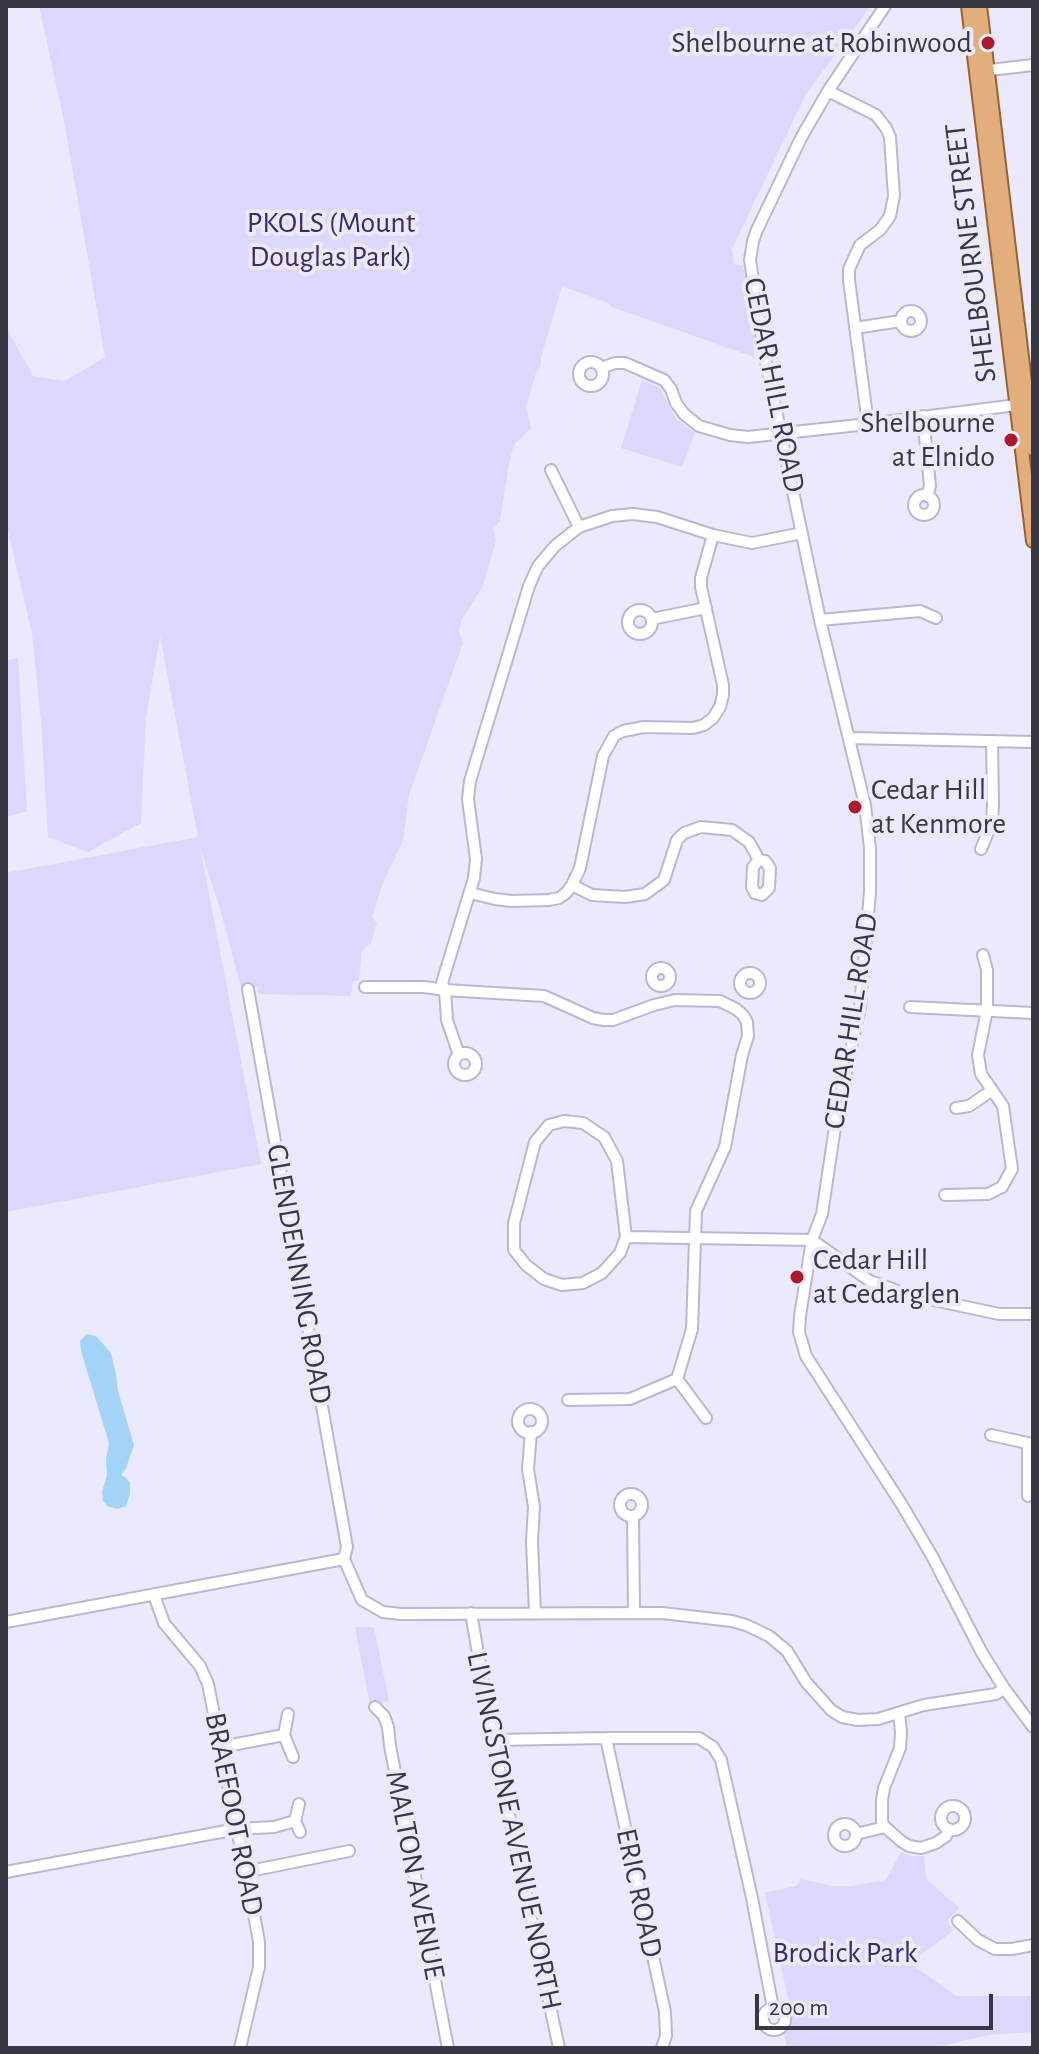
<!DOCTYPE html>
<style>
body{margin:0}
#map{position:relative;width:1039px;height:2054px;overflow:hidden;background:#ebe9fd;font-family:"Alegreya Sans",sans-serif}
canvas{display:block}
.frame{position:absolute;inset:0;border:8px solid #383744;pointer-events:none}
.scale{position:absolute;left:755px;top:1994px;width:238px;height:36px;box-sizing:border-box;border:4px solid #383744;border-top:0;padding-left:10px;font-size:24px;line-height:28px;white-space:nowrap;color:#383744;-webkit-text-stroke:6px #ebe9fd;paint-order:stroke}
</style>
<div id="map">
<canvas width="1039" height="2054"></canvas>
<div class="frame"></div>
<div class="scale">200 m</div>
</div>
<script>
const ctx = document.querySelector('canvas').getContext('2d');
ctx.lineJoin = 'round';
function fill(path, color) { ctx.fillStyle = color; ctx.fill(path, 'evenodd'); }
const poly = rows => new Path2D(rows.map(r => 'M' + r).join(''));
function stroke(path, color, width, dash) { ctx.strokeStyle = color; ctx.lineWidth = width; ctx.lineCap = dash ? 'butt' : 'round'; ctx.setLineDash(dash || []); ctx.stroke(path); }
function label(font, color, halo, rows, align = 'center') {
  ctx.font = font + ' "Alegreya Sans",sans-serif'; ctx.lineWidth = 8; ctx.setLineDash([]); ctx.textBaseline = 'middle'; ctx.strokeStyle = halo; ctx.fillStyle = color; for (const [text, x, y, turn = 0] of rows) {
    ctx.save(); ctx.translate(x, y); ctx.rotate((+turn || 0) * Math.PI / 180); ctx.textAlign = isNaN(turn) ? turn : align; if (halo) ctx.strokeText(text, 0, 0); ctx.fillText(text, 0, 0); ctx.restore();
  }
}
fill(poly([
 [39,6,871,6,806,94,732,249,734,264,743,266,755,334,754,357,612,307,608,303,562,286,541,358,541,366,536,373,526,407,531,428,514,445,509,463,500,521,493,528,496,541,483,586,462,619,459,630,463,643,409,795,403,841,384,880,372,917,377,923,371,943,362,950,359,981,353,981,351,996,258,994,258,987,241,987,221,912,200,847,261,1164,6,1212,6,873,198,837,160,636,146,718,141,823,88,852,48,837,41,721,32,633,6,523,6,327,33,376,65,381,105,357,65,126],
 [642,380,660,388,676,419,695,433,682,467,621,448],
 [18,658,27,811,6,817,6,660],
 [355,1627,374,1627,389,1701,370,1705],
 [901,1852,911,1856,924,1856,926,1879,959,1908,947,1921,953,1931,910,1963,956,1996,1033,1996,1033,2032,987,2035,934,2048,787,2048,784,2034,791,2026,792,2017,765,1893,796,1886,801,1879,832,1886,850,1886,886,1880]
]), '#dcd7fd');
fill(poly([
 [87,1334,96,1336,111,1353,116,1374,118,1391,134,1445,126,1468,121,1475,126,1478,130,1483,130,1494,126,1506,117,1509,107,1506,103,1501,102,1492,107,1475,106,1459,109,1443,81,1351,80,1341]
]), '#a2d4f7');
const minor = poly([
 [885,6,828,91,801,138,757,230,753,241,750,260,765,358,820,620,865,805,870,848,870,892,860,1007,837,1114,822,1214,812,1240,800,1316,799,1332,806,1356,902,1505,932,1556,982,1653,1004,1688,1033,1727],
 [981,71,1033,65],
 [828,91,876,115,886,128,890,137,894,196,890,216,880,230,860,245,849,269,849,280,868,424],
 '901 321a10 10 0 1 1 20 0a10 10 0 1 1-20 0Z',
 [855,328,901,321],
 '579 374a12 12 0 1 1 24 0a12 12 0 1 1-24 0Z',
 [601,368,615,363,625,363,664,380,671,389,676,403,684,414,699,426,730,435,748,437,868,424,1016,405],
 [923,416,930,486,927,496],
 [551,470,579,527],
 '914 505a10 10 0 1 1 20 0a10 10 0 1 1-20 0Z',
 '628 622a12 12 0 1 1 24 0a12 12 0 1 1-24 0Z',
 [652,619,706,608],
 [820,620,920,611,936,618],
 [850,738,1033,742],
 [981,849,992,823,993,804,992,741],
 [759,860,765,861,770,868,769,888,762,895,755,893,752,887,753,867,759,860],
 [572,885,592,895,625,897,645,894,664,880,677,840,684,833,701,827,732,830,749,842,759,860],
 [470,893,495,899,511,901,549,900,559,898,566,893,572,885,580,868,603,756,614,736,623,731,644,727,693,728,704,725,713,718,720,707,723,695,723,685,701,587,701,578,713,535],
 '652 977a9 9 0 1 1 18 0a9 9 0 1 1-18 0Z',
 '740 983a10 10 0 1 1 20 0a10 10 0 1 1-20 0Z',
 [365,987,424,987,445,990,544,996,593,1018,604,1020,613,1020,654,1005,675,1000,720,1001,736,1009,743,1015,747,1022,748,1036,742,1055,725,1147,696,1211,692,1329,677,1379,630,1399,568,1400],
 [248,989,347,1547,344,1559],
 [910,1007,1033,1013],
 '454 1064a11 11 0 1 1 22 0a11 11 0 1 1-22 0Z',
 [459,1055,447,1020,445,990,442,983,474,878,476,859,468,799,470,781,529,586,538,566,555,546,579,527,612,516,633,514,657,517,713,535,752,543,802,533],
 [956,1108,969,1106,991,1091],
 [564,1121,583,1123,604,1137,617,1161,626,1237,620,1253,602,1273,583,1283,562,1285,544,1279,526,1265,514,1250,514,1223,535,1142,549,1125,564,1121],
 [945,1195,988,1194,1002,1187,1012,1169,1003,1106,981,1074,978,1055,987,1010,987,970,983,955],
 [626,1237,812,1240,870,1281,906,1294,999,1314,1033,1314],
 [677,1379,706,1418],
 '518 1421a12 12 0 1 1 24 0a12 12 0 1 1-24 0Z',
 [531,1432,528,1469,534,1507,532,1541,535,1613],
 [991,1435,1032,1444],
 '620 1505a11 11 0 1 1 22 0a11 11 0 1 1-22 0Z',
 [1028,1496,1028,1444],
 [633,1516,634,1612],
 [344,1559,362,1600,383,1612,401,1614,662,1613,732,1621,746,1625,769,1636,787,1651,806,1682,831,1710,842,1717,858,1720,878,1719,924,1705,996,1694,1004,1688],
 [154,1595,164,1623,200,1666,208,1684,256,1925,259,1942,259,1967,240,2048],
 [471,1613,493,1740,559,2048],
 [6,1622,344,1559],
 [375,1707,384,1716,388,1727,390,1746,448,2048],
 [899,1713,901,1732,900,1748,884,1788,882,1800,882,1822,885,1827,901,1841,909,1846,921,1848,936,1843,946,1836,949,1829],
 [288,1714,284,1735,293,1757],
 [606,1738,665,2012,666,2036,662,2048],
 [493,1740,606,1738,699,1738,713,1747,721,1760,752,1898,773,2008],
 [221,1747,284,1735],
 [299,1804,295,1821,300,1832],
 '941 1818a12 12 0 1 1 24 0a12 12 0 1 1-24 0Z',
 '834 1835a11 11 0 1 1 22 0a11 11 0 1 1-22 0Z',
 [856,1834,885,1827],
 [6,1872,237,1829,274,1827,295,1821],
 [245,1872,349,1851],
 [958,1921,978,1940,995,1949,1012,1949,1033,1945],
 '763 2019a11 11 0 1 1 22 0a11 11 0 1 1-22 0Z'
]);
const major = poly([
 [968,6,1033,541],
 [980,6,1033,449]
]);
stroke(minor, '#bab6d6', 14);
stroke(major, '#9a6230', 16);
stroke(minor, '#fff', 10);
stroke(major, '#e2af7c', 12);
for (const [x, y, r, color] of [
 [988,43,8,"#ad182a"],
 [1011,440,8,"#ad182a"],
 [855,807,8,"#ad182a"],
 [797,1277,8,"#ad182a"]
]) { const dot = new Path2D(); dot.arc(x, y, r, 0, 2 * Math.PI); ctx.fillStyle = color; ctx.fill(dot); stroke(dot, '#ebe9fd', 3); }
label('30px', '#383744', '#ebe9fd', [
 ["Shelbourne at Robinwood",972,43],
 ["Shelbourne",995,423],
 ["at Elnido",995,457],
 ["Cedar Hill",871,790,"left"],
 ["at Kenmore",871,824,"left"],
 ["Cedar Hill",813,1260,"left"],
 ["at Cedarglen",813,1294,"left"]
], 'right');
label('30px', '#3c2972', '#ebe9fd', [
 ["PKOLS (Mount",331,223],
 ["Douglas Park)",331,257],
 ["Brodick Park",845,1953]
]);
label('30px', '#383744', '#ebe9fd', [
 ["SHELBOURNE STREET",971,253,-97],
 ["CEDAR HILL ROAD",774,385,79],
 ["CEDAR HILL ROAD",851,1021,-81],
 ["GLENDENNING ROAD",299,1274,80],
 ["BRAEFOOT ROAD",234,1814,79],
 ["LIVINGSTONE AVENUE NORTH",514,1831,78],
 ["MALTON AVENUE",415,1875,79],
 ["ERIC ROAD",639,1893,78]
]);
</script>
